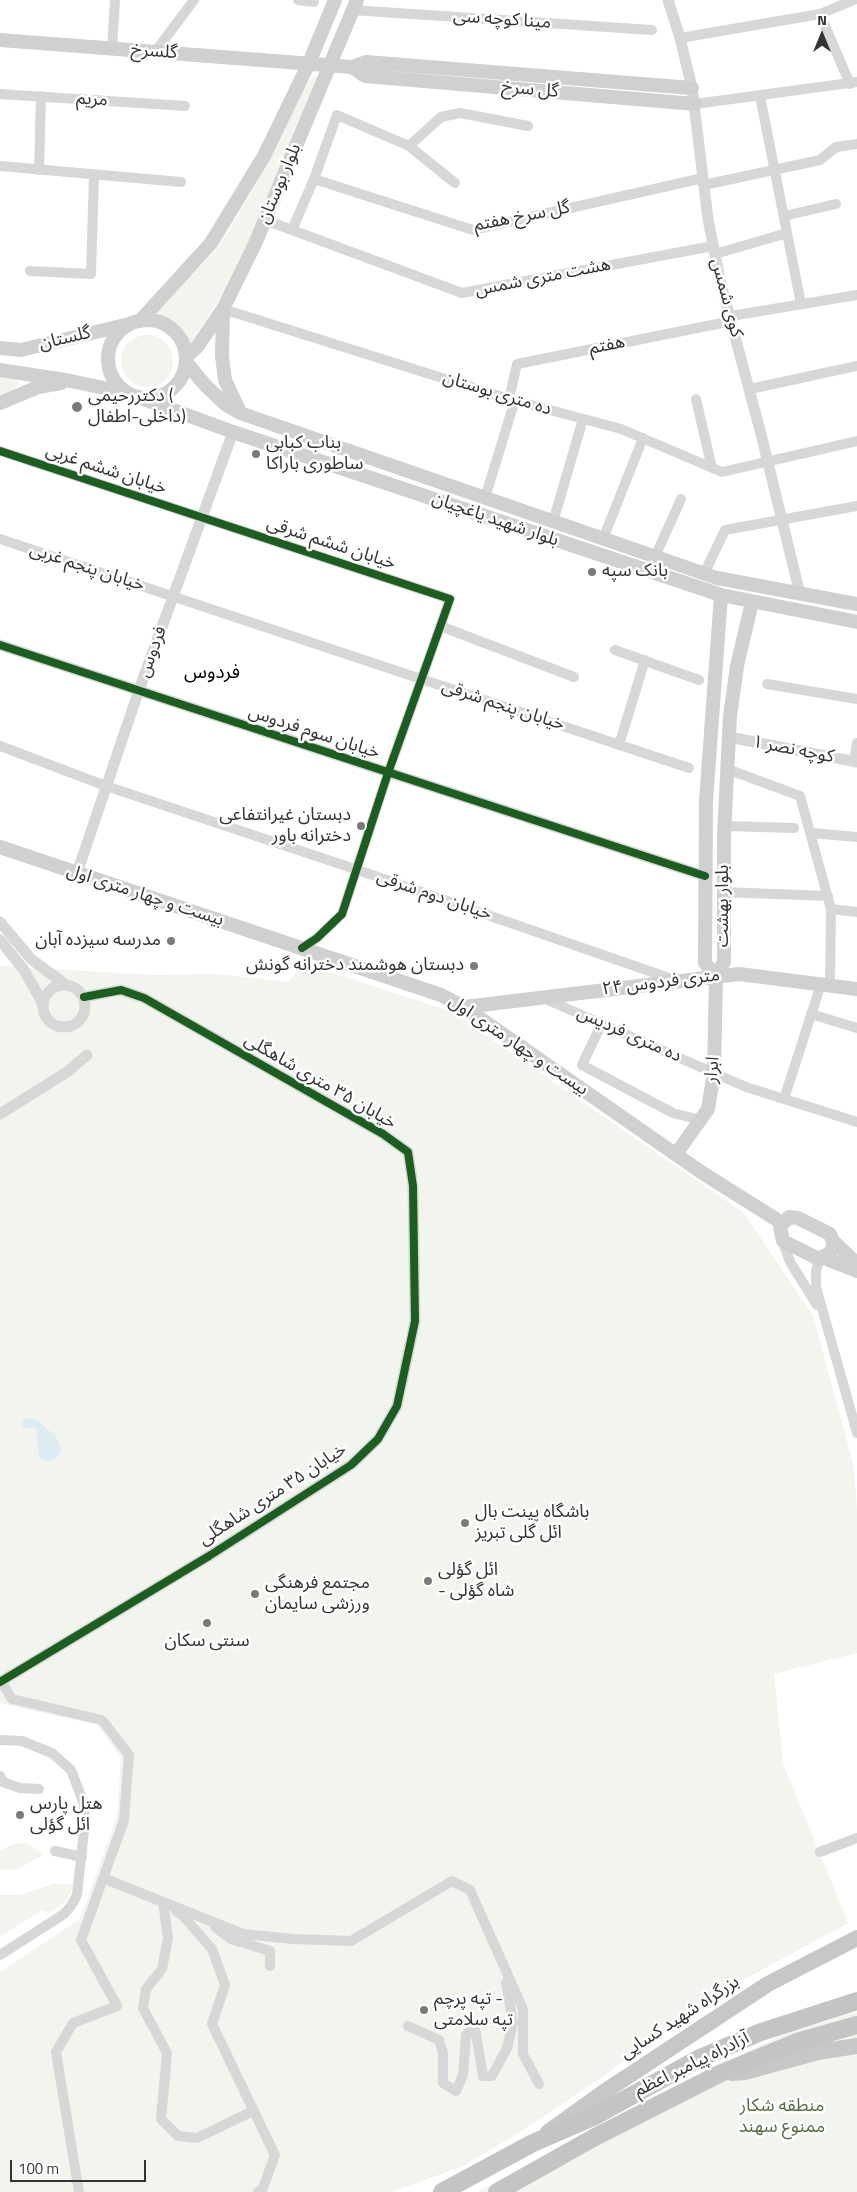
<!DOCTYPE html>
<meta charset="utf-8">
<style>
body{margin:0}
#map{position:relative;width:857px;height:2192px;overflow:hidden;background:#fff;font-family:"Titillium Web",sans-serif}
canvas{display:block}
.north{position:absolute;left:797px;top:10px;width:50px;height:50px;-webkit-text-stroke:4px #fff;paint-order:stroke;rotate:0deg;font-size:14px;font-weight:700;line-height:20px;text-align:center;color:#333}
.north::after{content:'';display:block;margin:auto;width:18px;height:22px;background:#333;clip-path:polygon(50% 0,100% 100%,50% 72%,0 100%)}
.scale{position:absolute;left:10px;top:2160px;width:136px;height:22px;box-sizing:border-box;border:2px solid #333;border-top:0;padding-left:6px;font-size:15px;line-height:18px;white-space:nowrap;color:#333;-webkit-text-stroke:4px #fff;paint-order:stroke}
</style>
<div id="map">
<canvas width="857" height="2192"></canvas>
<div class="north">N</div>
<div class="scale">100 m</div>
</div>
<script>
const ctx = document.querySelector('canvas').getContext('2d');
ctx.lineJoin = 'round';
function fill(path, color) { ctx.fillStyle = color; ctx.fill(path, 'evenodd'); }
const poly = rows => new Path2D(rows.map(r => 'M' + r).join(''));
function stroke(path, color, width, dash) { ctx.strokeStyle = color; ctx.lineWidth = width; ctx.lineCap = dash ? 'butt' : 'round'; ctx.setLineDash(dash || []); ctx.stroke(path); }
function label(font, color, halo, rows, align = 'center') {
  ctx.font = font + ' "Titillium Web","Noto Sans Arabic",sans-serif'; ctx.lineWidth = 5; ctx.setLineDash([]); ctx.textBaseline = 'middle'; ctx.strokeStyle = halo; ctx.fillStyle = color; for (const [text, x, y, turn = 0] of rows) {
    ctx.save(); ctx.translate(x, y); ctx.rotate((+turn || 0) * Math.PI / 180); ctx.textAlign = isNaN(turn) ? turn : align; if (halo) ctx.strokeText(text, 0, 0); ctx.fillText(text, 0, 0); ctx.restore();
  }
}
fill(poly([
 [315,74,317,80,238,270,189,345,182,332,155,311,215,251,231,227,255,186,307,84],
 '121 361a26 26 0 1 1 52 0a26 26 0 1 1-52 0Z',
 [0,375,16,377,20,385,0,398],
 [302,963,450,1011,744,1213,813,1316,854,1467,857,1509,857,1653,774,1674,783,1763,848,1923,690,2009,601,2078,531,2125,464,2166,391,2192,0,2192,0,1972,80,1919,117,1817,121,1758,97,1725,0,1703,0,966,154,975,215,974,289,982],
 [25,1843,33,1847,43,1855,17,1869,0,1870,0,1851,13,1844],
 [53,1884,75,1884,66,1901,49,1913,42,1910,0,1937,0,1895,20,1895],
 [857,2012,857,2192,478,2192,639,2105,785,2033]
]), '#f1f5ed');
fill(poly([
 [26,1418,37,1420,56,1437,61,1448,59,1455,50,1461,42,1460,39,1455,36,1428,33,1427,26,1429,21,1424]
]), '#ddebf3');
stroke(poly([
 [298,0,314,2],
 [352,10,652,30],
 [820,14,850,84],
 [680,38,820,14,854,0],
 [112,49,115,0],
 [155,52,194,0],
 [0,94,185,106],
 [760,96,801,304],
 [695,104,857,82],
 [409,146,441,117,460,113,528,126],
 [0,166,181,182],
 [39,170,41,96],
 [314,179,473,230,703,178],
 [704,185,820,160,836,147,857,144],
 [784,216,836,204],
 [265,220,462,293,713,246],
 [292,230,314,179,337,115,409,146,455,183],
 [715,254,787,233],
 [30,271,91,274,94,175],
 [223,309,509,399,621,429,722,472,857,441],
 [731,316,857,295],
 [750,389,857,366],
 [509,399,517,364,732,321],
 [696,399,712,468],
 [0,451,450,599,388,773,342,914,317,938,302,948],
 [485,498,515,400],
 [553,522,583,419],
 [0,539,689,768],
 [603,539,643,438],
 [655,557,681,499],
 [704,574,725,530,857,506],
 [440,626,574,677],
 [615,650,699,680],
 [767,684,857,699],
 [619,745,645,660],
 [0,746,106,786,355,869,675,980],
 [854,762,857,743],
 [727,769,800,796,831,909,830,985],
 [725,826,794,828],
 [811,833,857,837],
 [723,892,828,896],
 [831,909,857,912],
 [543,998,746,1087,857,1122],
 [811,1014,857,1028],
 [602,1023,582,1065,673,1113,701,1120],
 [784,1099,821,984],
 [781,1237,790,1262,817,1305],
 [819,1259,816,1271,816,1287,857,1433],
 [1,1681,12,1699,102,1720,129,1755,124,1820,81,1940,117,2006,73,2023,56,2052,79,2192],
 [0,1740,22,1741,52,1753,71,1770,84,1804,85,1822,77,1895,71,1906,64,1914,0,1955],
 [0,1776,3,1782,20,1788,39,1789],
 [55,1851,82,1857],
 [820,1852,857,1838],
 [103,1878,243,1934,293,1939,351,1941,452,1881,470,1890,523,2009,523,2054,539,2084],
 [163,1902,168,1938,162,1969,146,1989,143,2008,167,2053,161,2119,178,2136,197,2138,253,2111],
 [176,1911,184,1917,212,1949,225,1985,212,2024,275,2155,263,2188,258,2192],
 [215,1927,231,1939,270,1951,270,1966],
 [408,2026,439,2040,443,2053,443,2083,456,2091,463,2075,466,2035,475,2028,483,2076,492,2076,507,2048,513,2023,506,1983]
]), '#d7d7d7', 10);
stroke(poly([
 [668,0,680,38,692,88,708,219,721,284,761,434,800,594],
 [0,645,705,876],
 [729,737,857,762],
 [77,873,139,690,233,432],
 [0,922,31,959,66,985],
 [0,940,24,970,43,1004],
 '43 1006a21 21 0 1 1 42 0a21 21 0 1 1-42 0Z',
 [0,1114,67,1072,87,1055],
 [0,1682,209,1556,351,1465,378,1439,397,1406,415,1321,413,1186,408,1152,383,1134,144,998,121,990,84,997]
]), '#d7d7d7', 11);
stroke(poly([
 [0,40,352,67,366,62,692,88],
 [352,67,365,76,695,104],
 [223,310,222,356,225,380,240,412],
 '108 359a39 39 0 1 1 78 0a39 39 0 1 1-78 0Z',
 [140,321,211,243,264,156,309,63,335,0],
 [0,348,21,350,125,325],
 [186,357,197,347,223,309,255,244,357,0],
 [186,362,205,385,225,404,240,413,717,578,857,604],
 [0,370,71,381,127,393],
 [138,397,233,432,721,595,857,622],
 [0,403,38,387,61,383],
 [0,847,441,995,464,1007,701,1172,782,1223],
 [716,976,705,963,706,801,721,595],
 [464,1007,739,974,857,989],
 [676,1154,708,1109,714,1072,716,976,724,962,724,835,730,716,737,666,752,602],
 [789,1217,798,1218,830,1234,834,1244,830,1253,819,1259,783,1241,780,1227,789,1217],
 [833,1241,857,1264],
 [824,1258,857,1271]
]), '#d0d0d0', 14);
stroke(poly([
 [732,2073,745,2072,818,2052,857,2046],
 [548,2132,604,2092,768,1984,857,1938]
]), '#c7c7c7', 16);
stroke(poly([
 [442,2192,533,2143,593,2117,700,2058,761,2032,857,2001],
 [497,2192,595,2137,719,2074,797,2042,857,2025]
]), '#c4c4c4', 18);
stroke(poly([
 [0,451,450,599,388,773,342,914,317,938,302,948],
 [0,645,705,876],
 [0,1682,209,1556,351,1465,378,1439,397,1406,415,1321,413,1186,408,1152,383,1134,144,998,121,990,84,997]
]), '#1b5e20', 8);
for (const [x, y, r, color] of [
 [77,407,6,"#7a7a7a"],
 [256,454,5,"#7a7a7a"],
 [592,572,5,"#7a7a7a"],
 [361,826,5,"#7a7a7a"],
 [171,941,5,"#7a7a7a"],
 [474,966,5,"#7a7a7a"],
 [465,1523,5,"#7a7a7a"],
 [428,1581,5,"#7a7a7a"],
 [255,1594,5,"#7a7a7a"],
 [207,1623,5,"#7a7a7a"],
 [20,1815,5,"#7a7a7a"],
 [424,2010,5,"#7a7a7a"]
]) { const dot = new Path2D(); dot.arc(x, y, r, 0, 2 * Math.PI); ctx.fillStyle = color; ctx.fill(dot); stroke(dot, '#fff', 2); }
label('18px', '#333', '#fff', [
 ["مینا کوچه سی",502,20,4],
 ["گلسرخ",154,52,4],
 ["گل سرخ",530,90,5],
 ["مریم",92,100,4],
 ["بلوار بوستان",280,184,-67],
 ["گل سرخ هفتم",522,217,-11],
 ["هشت متری شمس",543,278,-11],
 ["کوی شمس",726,298,75],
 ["گلستان",65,339,-13],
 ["هفتم",607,346,-11],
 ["ده متری بوستان",497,394,17],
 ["خیابان ششم غربی",106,470,18],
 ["بلوار شهید یاغچیان",495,520,19],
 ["خیابان ششم شرقی",331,544,18],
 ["خیابان پنجم غربی",87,568,18],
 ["فردوس",153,652,-70],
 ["خیابان پنجم شرقی",503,706,18],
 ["خیابان سوم فردوس",314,733,18],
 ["کوچه نصر ۱",793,750,11],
 ["بیست و چهار متری اول",145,896,18],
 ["خیابان دوم شرقی",434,896,19],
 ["بلوار بهشت",724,906,-90],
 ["۲۴ متری فردوس",661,983,-7],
 ["ده متری فردیس",629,1035,24],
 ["بیست و چهار متری اول",518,1046,34],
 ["ابرار",713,1070,-85],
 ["خیابان ۳۵ متری شاهگلی",320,1082,30],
 ["خیابان ۳۵ متری شاهگلی",273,1495,-33],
 ["بزرگراه شهید کسایی",680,2018,-33],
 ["آزادراه پیامبر اعظم",692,2065,-26]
]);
label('18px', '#333', '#fff', [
 ["دکتررحیمی (",88,397],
 ["داخلی-اطفال)",88,418],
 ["بناب کبابی",266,444],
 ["ساطوری باراکا",266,465],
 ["بانک سپه",602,572],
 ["دبستان غیرانتفاعی",351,816,"right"],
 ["دخترانه باور",351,837,"right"],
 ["مدرسه سیزده آبان",161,941,"right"],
 ["دبستان هوشمند دخترانه گونش",464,966,"right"],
 ["باشگاه پینت بال",475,1513],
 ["ائل گلی تبریز",475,1534],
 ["ائل گؤلی",438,1571],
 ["- شاه گؤلی",438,1592],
 ["مجتمع فرهنگی",265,1584],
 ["ورزشی سایمان",265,1605],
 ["سنتی سکان",207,1642,"center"],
 ["هتل پارس",30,1805],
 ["ائل گؤلی",30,1826],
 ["تپه پرچم -",434,2000],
 ["تپه سلامتی",434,2021]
], 'left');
label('18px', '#56703f', '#fff', [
 ["منطقه شکار",782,2107],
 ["ممنوع سهند",782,2128]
]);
label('19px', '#000', '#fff', [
 ["فردوس",212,673]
]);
</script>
